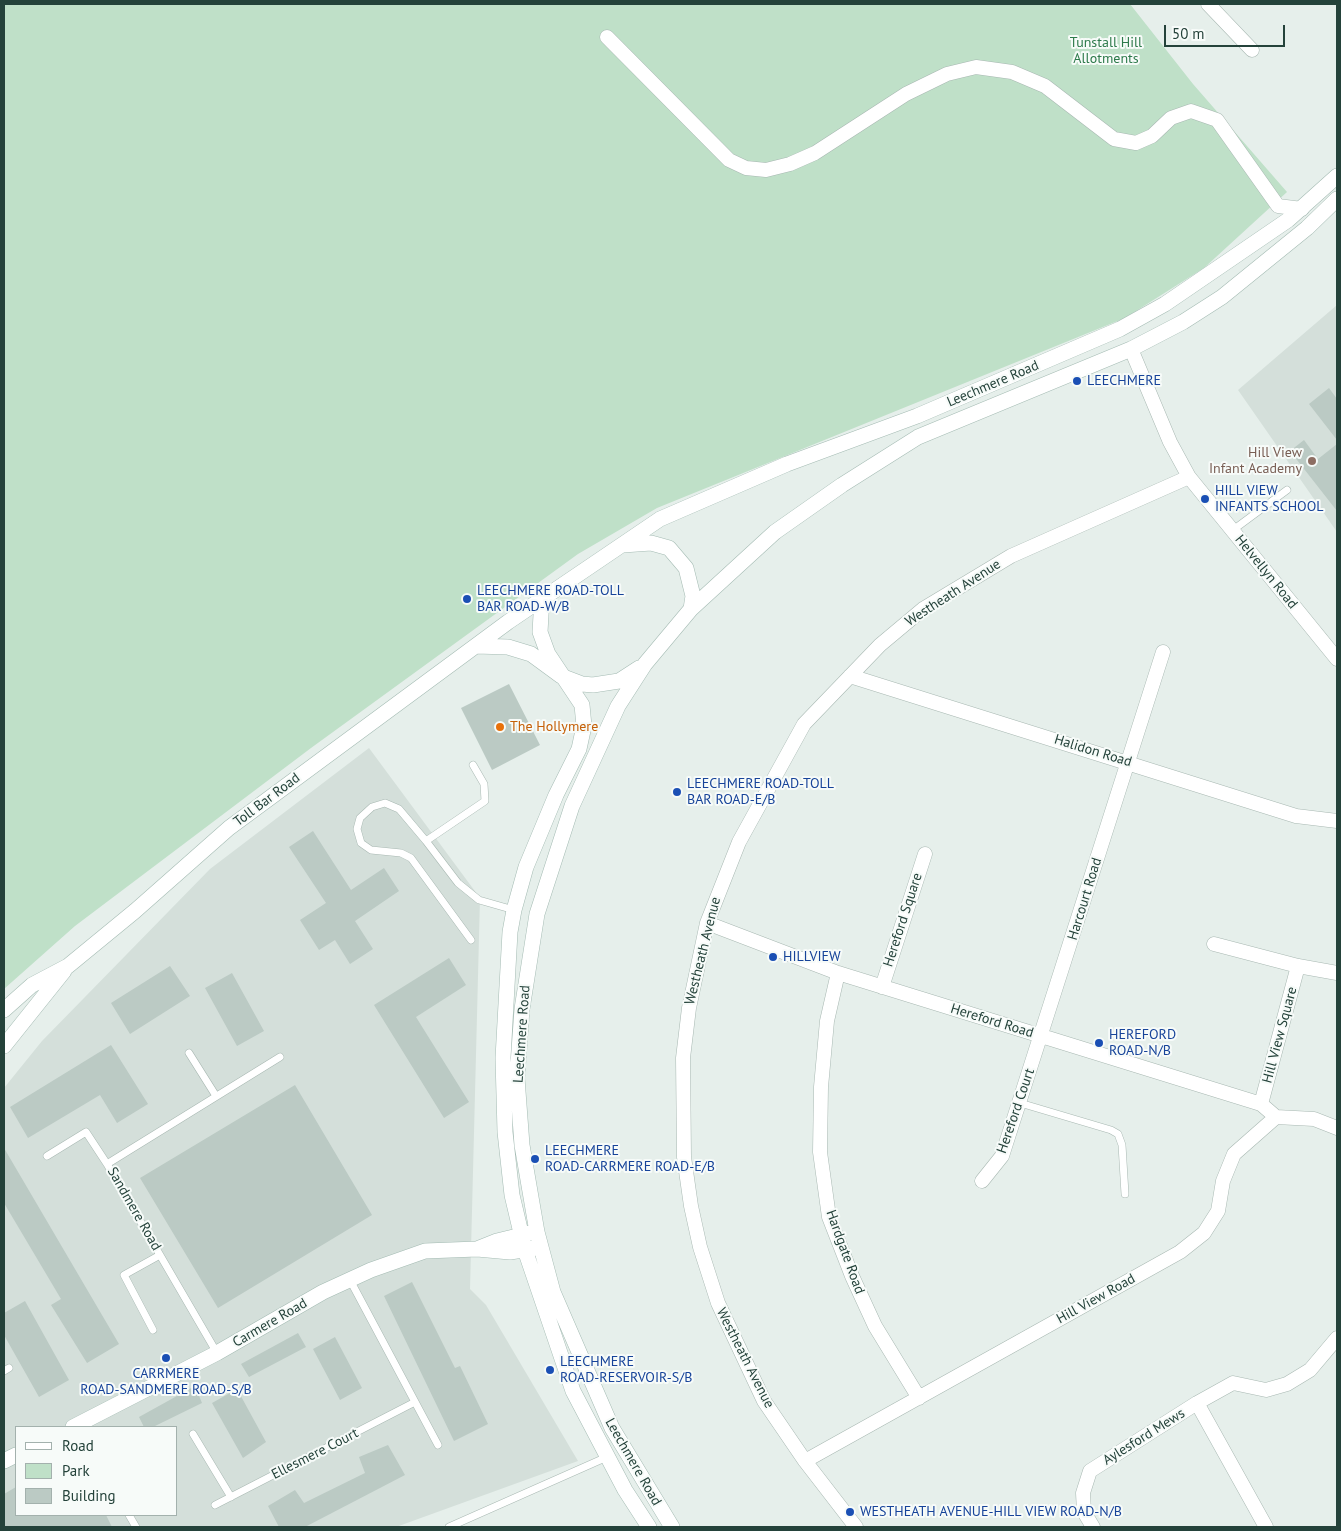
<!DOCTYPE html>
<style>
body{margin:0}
#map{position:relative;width:1341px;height:1531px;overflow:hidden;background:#e6efeb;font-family:"PT Sans",sans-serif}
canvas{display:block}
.frame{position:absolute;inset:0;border:5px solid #24423a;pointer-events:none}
.legend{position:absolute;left:15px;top:1426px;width:162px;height:90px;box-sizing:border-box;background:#f7fbf9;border:1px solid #a3b1ad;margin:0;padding:6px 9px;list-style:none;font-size:15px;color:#24423a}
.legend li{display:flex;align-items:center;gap:10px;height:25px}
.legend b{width:25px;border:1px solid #a3b1ad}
.scale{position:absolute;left:1164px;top:25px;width:121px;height:22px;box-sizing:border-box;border:2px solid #24423a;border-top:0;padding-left:6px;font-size:15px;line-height:18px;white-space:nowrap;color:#24423a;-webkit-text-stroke:4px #f7fbf9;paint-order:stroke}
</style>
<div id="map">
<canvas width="1341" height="1531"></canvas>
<div class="frame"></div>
<ul class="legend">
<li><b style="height:6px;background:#fff"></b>Road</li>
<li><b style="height:14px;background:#bfe0c8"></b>Park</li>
<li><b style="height:14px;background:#bbcac4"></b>Building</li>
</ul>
<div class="scale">50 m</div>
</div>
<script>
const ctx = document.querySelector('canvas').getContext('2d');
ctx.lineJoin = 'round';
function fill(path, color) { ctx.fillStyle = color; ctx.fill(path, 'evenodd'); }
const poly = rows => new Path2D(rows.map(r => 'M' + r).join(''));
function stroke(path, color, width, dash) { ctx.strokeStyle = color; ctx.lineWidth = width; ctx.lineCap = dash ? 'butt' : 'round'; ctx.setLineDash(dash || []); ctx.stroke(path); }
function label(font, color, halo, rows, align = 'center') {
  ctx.font = font + ' "PT Sans",sans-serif'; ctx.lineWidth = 4; ctx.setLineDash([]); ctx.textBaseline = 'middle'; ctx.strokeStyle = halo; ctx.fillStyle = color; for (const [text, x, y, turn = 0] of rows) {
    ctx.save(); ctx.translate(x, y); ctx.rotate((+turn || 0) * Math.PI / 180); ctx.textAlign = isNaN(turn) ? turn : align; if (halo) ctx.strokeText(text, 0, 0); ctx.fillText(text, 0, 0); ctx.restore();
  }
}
fill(poly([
 [1337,305,1337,532,1238,390],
 [369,748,480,898,470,1289,486,1305,578,1461,396,1527,4,1527,4,1088,42,1041,210,869],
 [16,1427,176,1427,176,1515,16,1515]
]), '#d4dfda');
fill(poly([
 [4,4,1130,4,1193,84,1287,192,1204,268,1125,318,657,508,578,554,311,748,75,926,4,989]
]), '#bfe0c8');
fill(poly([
 [1329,388,1337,399,1337,440,1309,404],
 [1304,440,1318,459,1337,444,1337,511,1290,451],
 [509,684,540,745,492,770,461,708],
 [313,831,351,890,384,868,399,891,355,921,373,949,350,964,335,940,319,950,300,920,326,903,289,847],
 [449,958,466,985,416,1017,469,1102,444,1118,374,1005],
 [170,966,190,996,130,1034,111,1003],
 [232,973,264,1031,237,1046,205,988],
 [111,1045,148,1104,117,1123,100,1095,28,1138,10,1107],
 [295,1085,372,1215,218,1308,140,1178],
 [4,1148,119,1344,87,1363,51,1305,61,1299,4,1203],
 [412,1282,455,1368,460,1366,488,1424,454,1441,384,1296],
 [25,1301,69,1380,39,1397,4,1335,4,1313],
 [298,1333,306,1347,249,1377,241,1364],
 [335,1337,362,1388,340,1400,313,1349],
 [195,1386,202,1403,153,1427,144,1427,139,1417],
 [237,1389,266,1442,243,1458,212,1403],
 [388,1445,405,1475,305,1527,279,1527,268,1506,295,1490,304,1503,365,1473,359,1457],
 [16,1487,16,1515,106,1515,112,1527,4,1527,4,1494]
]), '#bbcac4');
const lane = poly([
 [1233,530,1287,490],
 [426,841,485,801,484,784,473,765],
 [471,940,411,858,401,853,371,850,361,843,357,829,360,818,372,807,385,803,399,809,426,841,458,883,479,900,514,910],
 [189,1053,216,1096],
 [1020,1103,1111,1130,1118,1134,1122,1145,1125,1194],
 [47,1156,86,1132,107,1164],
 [350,1280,438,1445],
 [153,1330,124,1275,160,1255],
 [217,1353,107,1164,280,1057],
 [4,1371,9,1368],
 [193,1434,231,1497],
 [215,1505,415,1402],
 [129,1515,136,1527],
 [449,1527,607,1457]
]);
const street = poly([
 [1208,4,1252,50],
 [607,37,729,160,746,168,766,170,790,164,815,153,906,94,947,74,976,67,1012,72,1045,86,1114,139,1136,143,1152,136,1171,118,1191,111,1217,120,1278,206,1302,209],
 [1131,349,1170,442,1189,477,1337,659],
 [850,676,1296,816,1337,821],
 [707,923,838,973,1261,1104,1276,1117],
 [1214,944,1298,966,1337,973],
 [838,973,827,1021,821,1087,820,1152,829,1217,852,1276,875,1326,919,1398],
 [882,987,925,854],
 [1261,1104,1298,966],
 [982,1181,1002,1156,1163,652],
 [1197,1403,1266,1527],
 [805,1461,1180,1252,1204,1233,1218,1211,1223,1181,1234,1154,1276,1117,1314,1119,1337,1128],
 [856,1527,805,1461,764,1401,718,1303,700,1247,691,1206,684,1157,683,1058,689,1008,707,923,739,842,804,724,880,645,923,609,1011,556,1189,477],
 [1093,1527,1084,1512,1083,1493,1090,1471,1197,1403,1233,1383,1266,1390,1287,1384,1310,1370,1337,1338]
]);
const secondary = poly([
 [623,545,651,543,669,548,686,568,693,596,691,609],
 [542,598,540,632,548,654,582,705,584,726,579,749,556,795,526,867,514,910,510,932,503,1058,505,1132,512,1195,525,1250,573,1391,625,1490,649,1527],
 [476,646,508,647,531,654,561,676,582,684,593,685,619,681,639,668],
 [4,1010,32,985,68,966,135,911,229,828,508,622,660,519,787,464,917,416,1120,329,1165,304,1288,220,1337,176],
 [4,1046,64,971],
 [477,1249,497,1241,530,1233],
 [73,1427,217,1353,323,1292,371,1270,425,1251,477,1249,510,1252,535,1248],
 [4,1461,16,1455],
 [672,1527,612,1428,553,1292,537,1232,522,1145,517,1078,522,1009,537,914,572,806,618,706,645,664,691,609,775,532,842,485,918,437,1131,349,1183,322,1222,297,1307,228,1337,199]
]);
stroke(lane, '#a8b8b2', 8);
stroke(street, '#a8b8b2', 15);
stroke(secondary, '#a4bbb3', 16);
stroke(lane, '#fff', 7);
stroke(street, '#fff', 14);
stroke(secondary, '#fff', 15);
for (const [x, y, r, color] of [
 [1077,381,5,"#1a4fb4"],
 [1312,461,5,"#8d6e63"],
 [1205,499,5,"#1a4fb4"],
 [467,599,5,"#1a4fb4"],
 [500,727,5,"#e8710a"],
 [677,792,5,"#1a4fb4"],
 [773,957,5,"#1a4fb4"],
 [1099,1043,5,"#1a4fb4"],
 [535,1159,5,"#1a4fb4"],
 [166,1358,5,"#1a4fb4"],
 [550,1370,5,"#1a4fb4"],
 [850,1512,5,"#1a4fb4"]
]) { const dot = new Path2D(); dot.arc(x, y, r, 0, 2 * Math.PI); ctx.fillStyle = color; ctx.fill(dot); stroke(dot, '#f7fbf9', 2); }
label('14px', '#2d7a4b', '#f7fbf9', [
 ["Tunstall Hill",1106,43],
 ["Allotments",1106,59]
]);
label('14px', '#164399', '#f7fbf9', [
 ["LEECHMERE",1087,381],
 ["HILL VIEW",1215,491],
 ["INFANTS SCHOOL",1215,507],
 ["LEECHMERE ROAD-TOLL",477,591],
 ["BAR ROAD-W/B",477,607],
 ["LEECHMERE ROAD-TOLL",687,784],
 ["BAR ROAD-E/B",687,800],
 ["HILLVIEW",783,957],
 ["HEREFORD",1109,1035],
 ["ROAD-N/B",1109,1051],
 ["LEECHMERE",545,1151],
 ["ROAD-CARRMERE ROAD-E/B",545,1167],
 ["LEECHMERE",560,1362],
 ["ROAD-RESERVOIR-S/B",560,1378],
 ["CARRMERE",166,1374,"center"],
 ["ROAD-SANDMERE ROAD-S/B",166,1390,"center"],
 ["WESTHEATH AVENUE-HILL VIEW ROAD-N/B",860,1512]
], 'left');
label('14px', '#24423a', '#f7fbf9', [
 ["Leechmere Road",993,384,-23],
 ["Helvellyn Road",1266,572,51],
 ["Westheath Avenue",953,593,-33],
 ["Halidon Road",1093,751,17],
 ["Toll Bar Road",267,800,-37],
 ["Harcourt Road",1085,899,-73],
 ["Hereford Square",903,920,-72],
 ["Westheath Avenue",703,951,-76],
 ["Hereford Road",992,1021,17],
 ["Leechmere Road",522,1034,-86],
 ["Hill View Square",1280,1035,-75],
 ["Hereford Court",1016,1111,-71],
 ["Sandmere Road",134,1209,60],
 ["Hardgate Road",845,1252,70],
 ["Hill View Road",1096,1299,-29],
 ["Carmere Road",270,1323,-30],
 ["Westheath Avenue",745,1358,63],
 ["Aylesford Mews",1144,1437,-32],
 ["Ellesmere Court",315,1454,-27],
 ["Leechmere Road",633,1462,60]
]);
label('14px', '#785e54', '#f7fbf9', [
 ["Hill View",1302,453],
 ["Infant Academy",1302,469]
], 'right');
label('14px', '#c56008', '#f7fbf9', [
 ["The Hollymere",510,727]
], 'left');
</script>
